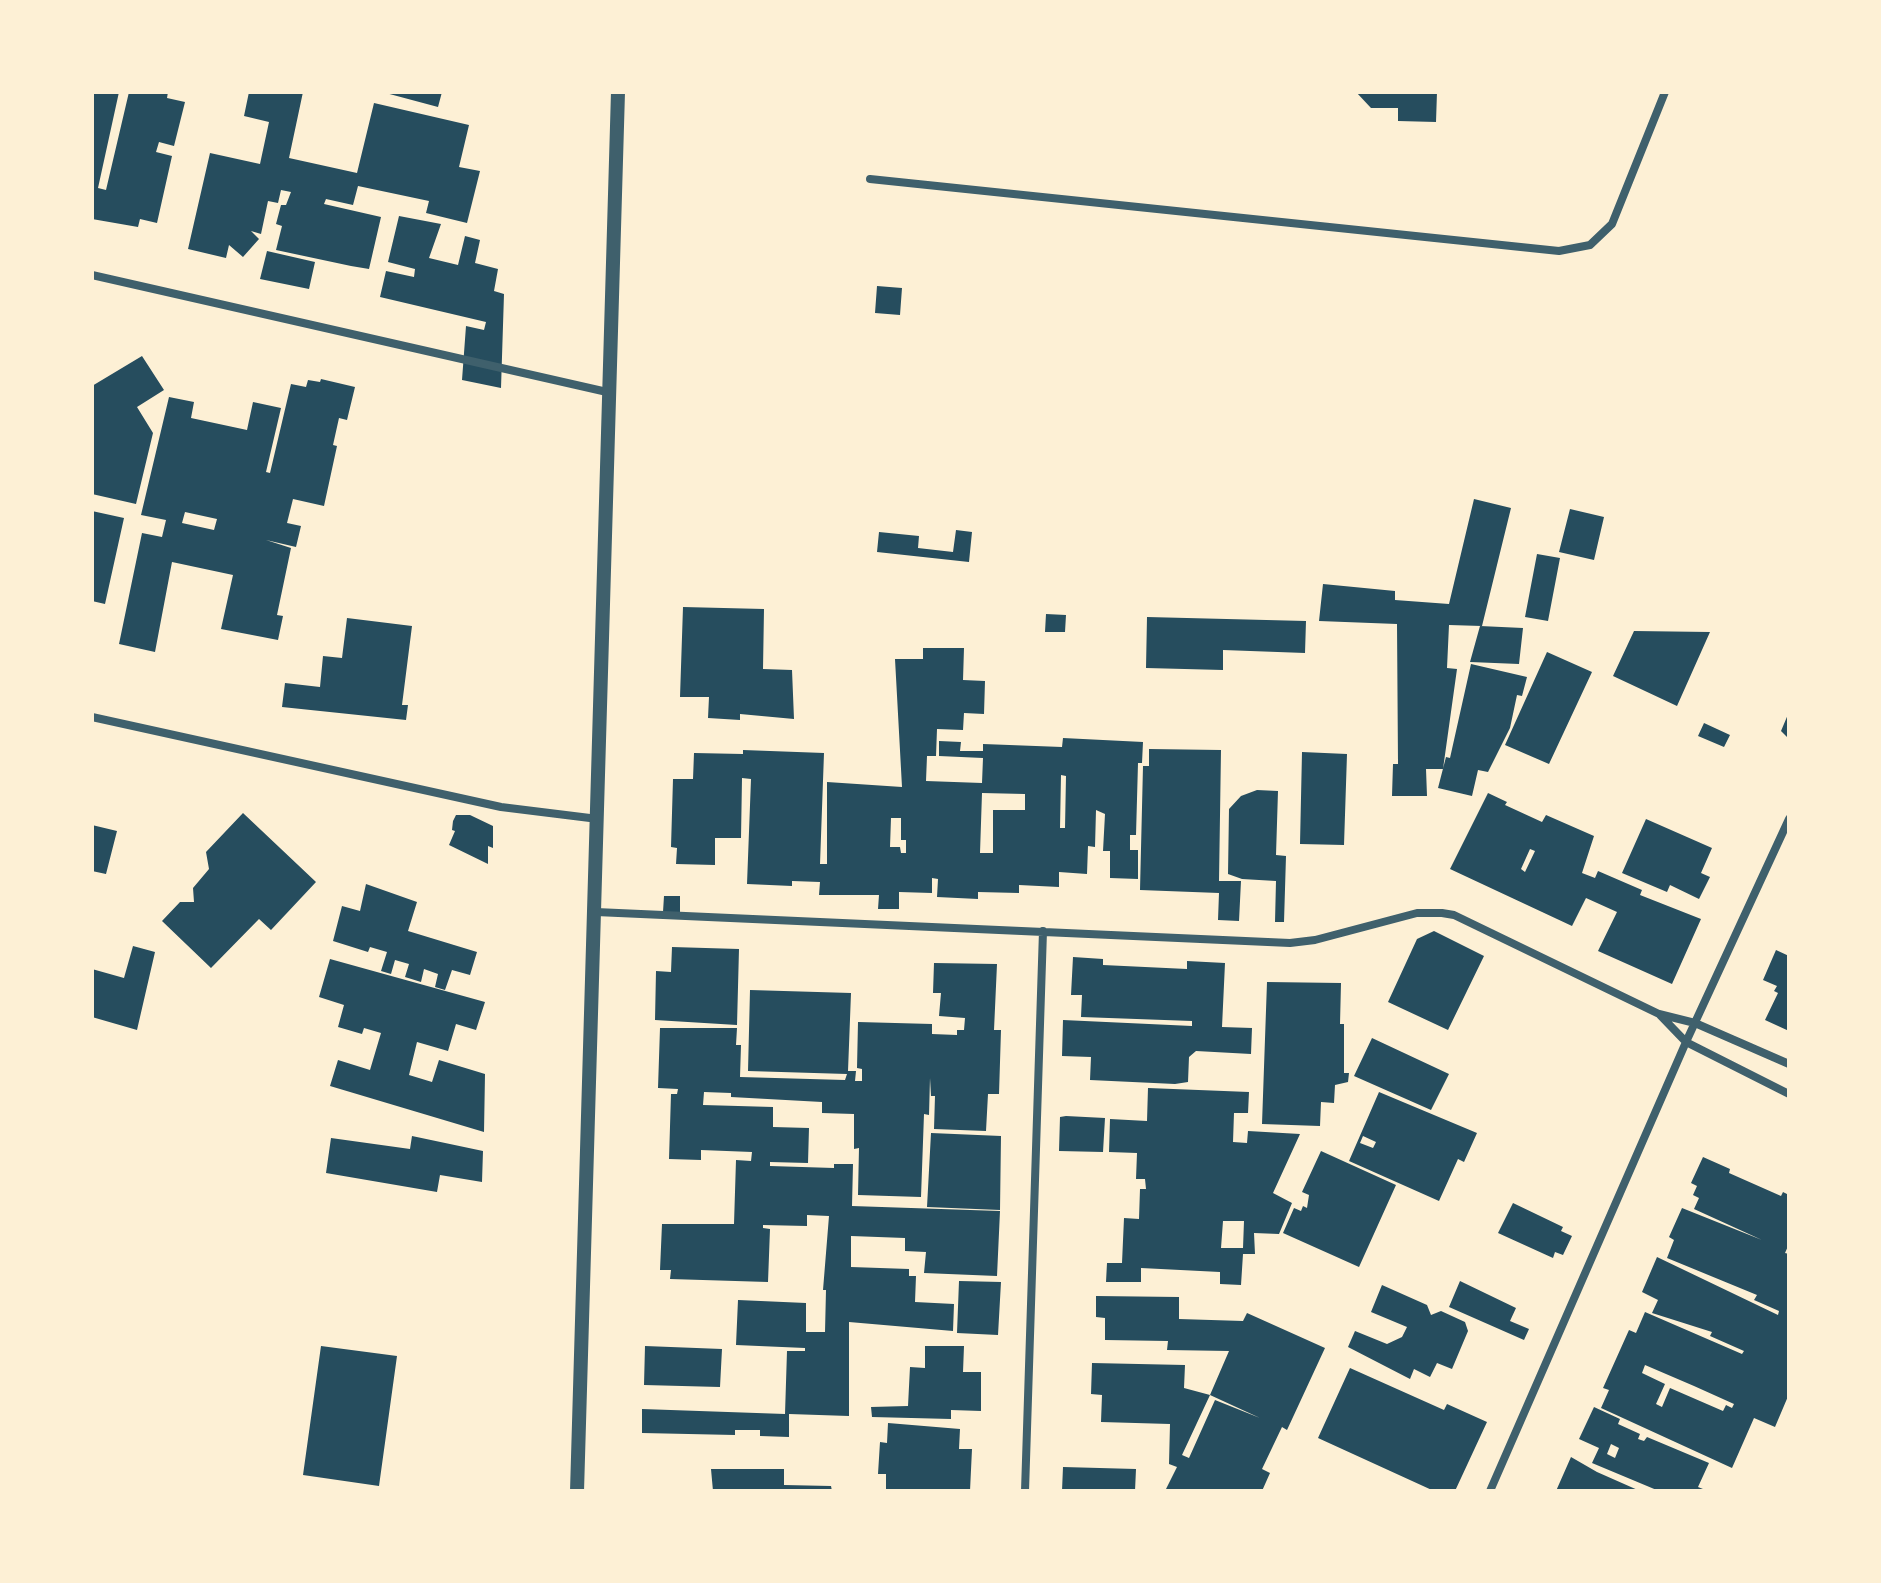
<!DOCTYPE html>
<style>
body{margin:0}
#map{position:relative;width:1881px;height:1583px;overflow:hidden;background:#fdf0d5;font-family:"PT Sans",sans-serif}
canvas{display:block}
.frame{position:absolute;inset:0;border:94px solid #fdf0d5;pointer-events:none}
</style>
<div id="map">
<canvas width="1881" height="1583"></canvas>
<div class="frame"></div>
</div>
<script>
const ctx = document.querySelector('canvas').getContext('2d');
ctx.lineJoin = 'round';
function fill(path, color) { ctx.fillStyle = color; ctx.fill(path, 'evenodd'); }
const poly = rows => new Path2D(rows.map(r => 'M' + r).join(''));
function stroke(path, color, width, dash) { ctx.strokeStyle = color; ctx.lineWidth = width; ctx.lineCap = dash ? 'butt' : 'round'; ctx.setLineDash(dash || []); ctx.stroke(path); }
fill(poly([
 [92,92,119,92,98,188,106,190,129,92,168,92,167,98,185,102,174,146,159,142,156,152,172,156,157,223,140,219,138,227,92,219],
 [249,92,303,92,289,158,357,173,374,103,469,125,459,167,480,171,467,223,426,213,429,201,358,186,353,205,326,199,324,204,381,217,369,269,351,266,276,250,282,226,276,224,281,205,286,205,291,192,281,190,278,203,268,201,261,234,251,231,259,239,243,257,229,245,226,258,188,249,210,153,260,164,269,122,244,116],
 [382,92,442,92,438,107],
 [1356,92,1437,92,1436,122,1398,121,1398,108,1371,108],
 [399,216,441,224,429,258,458,265,465,236,480,240,475,263,498,269,494,291,504,294,501,388,462,380,466,326,484,330,486,322,380,297,386,271,414,277,415,269,388,262],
 [267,251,315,262,309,289,260,279],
 [877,286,902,288,900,315,875,313],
 [142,356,164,390,137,407,153,433,136,504,92,494,92,386],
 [321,379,355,387,347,420,339,418,333,445,337,446,324,506,293,499,287,523,301,526,296,547,266,540,291,548,277,615,283,616,278,640,221,629,233,575,172,562,155,652,119,644,142,533,162,537,166,520,141,515,169,397,194,402,191,418,247,430,253,402,281,408,266,472,270,473,291,384,306,387,308,380,320,382],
 [185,512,217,519,214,530,182,523],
 [1474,499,1511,508,1482,626,1449,625,1447,668,1457,669,1443,769,1426,769,1427,796,1392,796,1393,764,1398,764,1397,624,1319,621,1323,584,1395,591,1395,600,1449,604],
 [1570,509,1604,517,1594,560,1559,552],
 [92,511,124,518,105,604,92,601],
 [956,530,972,532,969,562,877,552,879,532,919,536,918,548,953,552],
 [1537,554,1560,558,1548,621,1525,617],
 [683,607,764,609,763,669,792,670,794,719,740,714,740,720,708,718,709,697,680,697],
 [1046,614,1066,615,1065,632,1045,632],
 [1147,617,1306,621,1305,653,1223,650,1223,670,1146,668],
 [347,618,412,626,402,705,408,705,406,720,282,707,285,683,320,687,323,656,342,658],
 [1480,626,1523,628,1519,664,1470,662],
 [1634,631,1710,632,1677,706,1613,676],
 [923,648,964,648,963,680,985,681,984,714,964,713,963,730,937,729,936,756,927,756,926,781,982,783,983,758,939,756,939,741,961,742,960,751,983,751,983,744,1062,747,1063,738,1143,742,1142,763,1138,763,1136,835,1130,835,1130,850,1138,850,1138,879,1110,878,1110,851,1103,851,1105,814,1096,810,1095,847,1088,846,1087,874,1059,872,1059,887,1019,885,1019,893,978,892,978,899,937,897,938,879,932,878,932,893,899,892,899,909,878,909,879,895,819,895,820,882,792,881,792,886,747,884,751,779,742,778,741,838,715,838,715,865,676,864,677,848,671,847,673,779,693,779,694,753,743,754,743,750,824,753,820,864,827,864,827,782,902,787,895,659,923,659],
 [1061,775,1066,776,1065,828,1060,828],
 [982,793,1025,794,1025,810,993,810,993,853,980,853],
 [891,818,901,818,901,840,906,840,906,853,901,853,900,847,890,847],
 [1547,652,1592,672,1549,764,1505,745],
 [1471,664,1527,677,1522,696,1517,695,1510,728,1488,772,1478,770,1472,796,1438,788,1446,757,1450,758],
 [1789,712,1789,739,1781,731],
 [1704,723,1730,735,1724,747,1698,736],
 [1149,749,1221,750,1219,881,1241,881,1239,921,1218,920,1219,893,1140,890,1143,766,1149,766],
 [1302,752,1347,754,1344,845,1300,844],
 [1257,790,1278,791,1276,855,1286,856,1284,922,1275,922,1276,881,1242,879,1228,874,1229,809,1241,796],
 [1488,793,1507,802,1505,805,1542,822,1546,815,1594,836,1582,873,1595,878,1598,871,1642,890,1640,895,1701,919,1672,984,1598,951,1617,912,1586,898,1572,926,1450,869],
 [1530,849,1535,851,1525,872,1521,869],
 [243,813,316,882,271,930,259,919,211,968,162,921,180,902,194,902,193,888,209,869,206,852],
 [456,815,470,815,493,826,493,848,488,846,488,864,449,845,455,831,452,830,453,821],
 [1646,819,1712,848,1701,873,1710,877,1699,899,1670,885,1667,892,1622,873],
 [92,825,117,831,106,874,92,871],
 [366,884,417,902,408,931,477,952,470,975,452,970,445,990,435,987,438,974,424,969,421,982,405,977,409,964,395,960,391,974,381,971,387,952,370,947,368,952,333,941,342,906,360,911],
 [664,896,680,896,680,913,663,912],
 [1434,931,1484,956,1448,1030,1388,1002,1417,939],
 [133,946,155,952,137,1030,92,1017,92,969,124,978],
 [672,947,739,949,737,1025,655,1020,656,971,671,972],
 [1776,950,1789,956,1789,1031,1765,1020,1778,993,1774,991,1777,986,1763,980],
 [1073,957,1103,959,1103,965,1187,969,1187,961,1225,963,1222,1027,1252,1028,1251,1054,1196,1051,1189,1057,1188,1082,1175,1084,1090,1080,1091,1057,1062,1056,1063,1020,1192,1026,1192,1021,1081,1017,1082,995,1071,995],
 [330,959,485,1002,476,1030,456,1024,448,1051,417,1042,409,1075,432,1082,439,1060,485,1074,484,1132,330,1086,338,1060,370,1070,381,1033,364,1028,362,1034,338,1027,344,1005,319,997],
 [934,963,997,964,994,1030,1001,1030,999,1094,988,1094,986,1131,934,1129,935,1096,931,1096,930,1078,929,1115,924,1114,921,1197,858,1195,859,1148,854,1149,854,1114,822,1113,822,1102,731,1097,731,1093,704,1092,703,1105,773,1107,773,1127,809,1128,808,1163,770,1162,770,1166,834,1168,834,1164,853,1164,852,1206,1000,1211,997,1276,924,1273,926,1252,905,1251,905,1238,851,1236,851,1267,909,1269,909,1276,916,1276,915,1302,954,1304,953,1331,849,1322,849,1416,789,1414,789,1437,760,1436,760,1430,735,1430,735,1435,642,1433,642,1409,785,1414,787,1351,805,1351,805,1348,736,1345,738,1300,806,1303,806,1332,825,1332,826,1290,823,1290,829,1216,807,1215,807,1226,763,1225,763,1228,770,1229,768,1282,670,1279,671,1270,660,1270,662,1224,734,1224,736,1160,751,1161,752,1152,701,1150,701,1160,669,1159,671,1094,677,1094,678,1089,658,1088,660,1028,737,1028,736,1045,741,1045,740,1077,845,1080,847,1074,748,1071,750,990,851,993,848,1071,856,1071,855,1081,862,1081,862,1069,857,1068,858,1022,932,1024,932,1034,957,1035,957,1030,964,1030,965,1018,939,1016,941,993,933,993],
 [1267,982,1341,983,1340,1024,1344,1024,1344,1073,1349,1073,1348,1082,1335,1085,1334,1103,1321,1102,1320,1126,1262,1124],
 [1372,1038,1449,1074,1431,1110,1354,1076],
 [1148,1088,1249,1092,1248,1113,1234,1113,1233,1142,1247,1143,1248,1131,1300,1134,1273,1193,1292,1203,1279,1234,1254,1233,1255,1254,1243,1254,1241,1285,1220,1284,1220,1272,1141,1268,1141,1282,1106,1282,1107,1263,1122,1263,1124,1218,1139,1219,1140,1189,1146,1189,1145,1179,1136,1179,1137,1153,1109,1152,1110,1119,1147,1121],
 [1223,1221,1244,1221,1243,1248,1221,1248],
 [1379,1092,1477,1133,1464,1162,1458,1159,1439,1201,1349,1161],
 [1363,1136,1376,1142,1373,1148,1360,1143],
 [1066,1116,1105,1118,1103,1152,1059,1151,1060,1117],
 [931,1133,1001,1136,1000,1210,927,1207],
 [412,1136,483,1151,482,1182,440,1175,437,1192,326,1173,331,1138,410,1149],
 [1321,1151,1396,1185,1359,1267,1283,1233,1294,1208,1301,1211,1303,1206,1307,1208,1309,1195,1302,1192],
 [1703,1157,1730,1169,1729,1173,1781,1196,1783,1192,1789,1195,1789,1244,1785,1253,1789,1254,1789,1394,1775,1427,1754,1418,1732,1468,1601,1408,1609,1390,1603,1388,1629,1330,1636,1333,1645,1312,1742,1354,1744,1351,1710,1336,1712,1332,1652,1313,1658,1300,1642,1292,1657,1257,1778,1315,1779,1311,1754,1300,1757,1295,1667,1258,1674,1240,1669,1237,1682,1208,1762,1240,1694,1209,1699,1198,1693,1195,1697,1186,1691,1183],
 [1645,1365,1694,1386,1734,1404,1732,1408,1726,1405,1723,1411,1670,1388,1662,1407,1656,1404,1665,1384,1642,1373],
 [1513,1203,1563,1227,1561,1231,1572,1236,1563,1255,1555,1252,1553,1258,1498,1233],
 [959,1281,1001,1282,998,1335,957,1333],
 [1460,1281,1516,1308,1510,1321,1529,1329,1524,1340,1449,1307],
 [1382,1285,1427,1305,1431,1315,1441,1311,1465,1322,1468,1331,1452,1369,1437,1363,1430,1377,1414,1369,1410,1379,1348,1347,1355,1331,1387,1344,1402,1337,1407,1327,1371,1312],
 [1096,1296,1179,1297,1179,1319,1243,1321,1247,1313,1325,1348,1287,1430,1282,1427,1262,1469,1270,1473,1262,1491,1165,1491,1177,1467,1169,1464,1170,1424,1101,1422,1102,1395,1091,1394,1092,1363,1185,1365,1184,1388,1210,1395,1182,1455,1189,1458,1215,1400,1260,1418,1210,1395,1229,1351,1167,1350,1168,1341,1105,1340,1105,1318,1096,1317],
 [321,1346,397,1356,379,1486,303,1475],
 [645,1346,722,1349,720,1387,644,1385],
 [925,1346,964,1346,963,1372,981,1372,981,1411,951,1410,951,1419,872,1417,871,1407,908,1406,910,1367,925,1368],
 [1350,1368,1444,1410,1447,1404,1487,1422,1455,1491,1434,1491,1318,1438],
 [1594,1407,1620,1419,1618,1424,1640,1434,1638,1439,1644,1441,1647,1437,1709,1463,1698,1487,1708,1491,1659,1491,1592,1463,1599,1448,1579,1439],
 [1611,1444,1619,1448,1615,1458,1607,1454],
 [888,1423,960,1429,959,1449,972,1449,970,1491,886,1490,886,1474,878,1474,880,1442,887,1443],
 [1571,1457,1597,1472,1640,1491,1556,1491],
 [1063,1467,1136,1469,1135,1491,1062,1491],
 [711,1469,784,1469,784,1485,831,1486,832,1491,713,1491]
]), '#264d5e');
stroke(poly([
 [870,179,1559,251,1590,245,1612,224,1665,92],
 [92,275,607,392],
 [92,717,501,807,598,819],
 [596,912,1290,943,1315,940,1417,913,1442,913,1454,915,1659,1014,1695,1023,1789,1064],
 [1660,1015,1686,1042,1789,1094],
 [1025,1491,1043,931],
 [1490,1491,1686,1042,1789,819]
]), '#3f606c', 8);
stroke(poly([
 [577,1491,618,92]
]), '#3f606c', 14);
</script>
